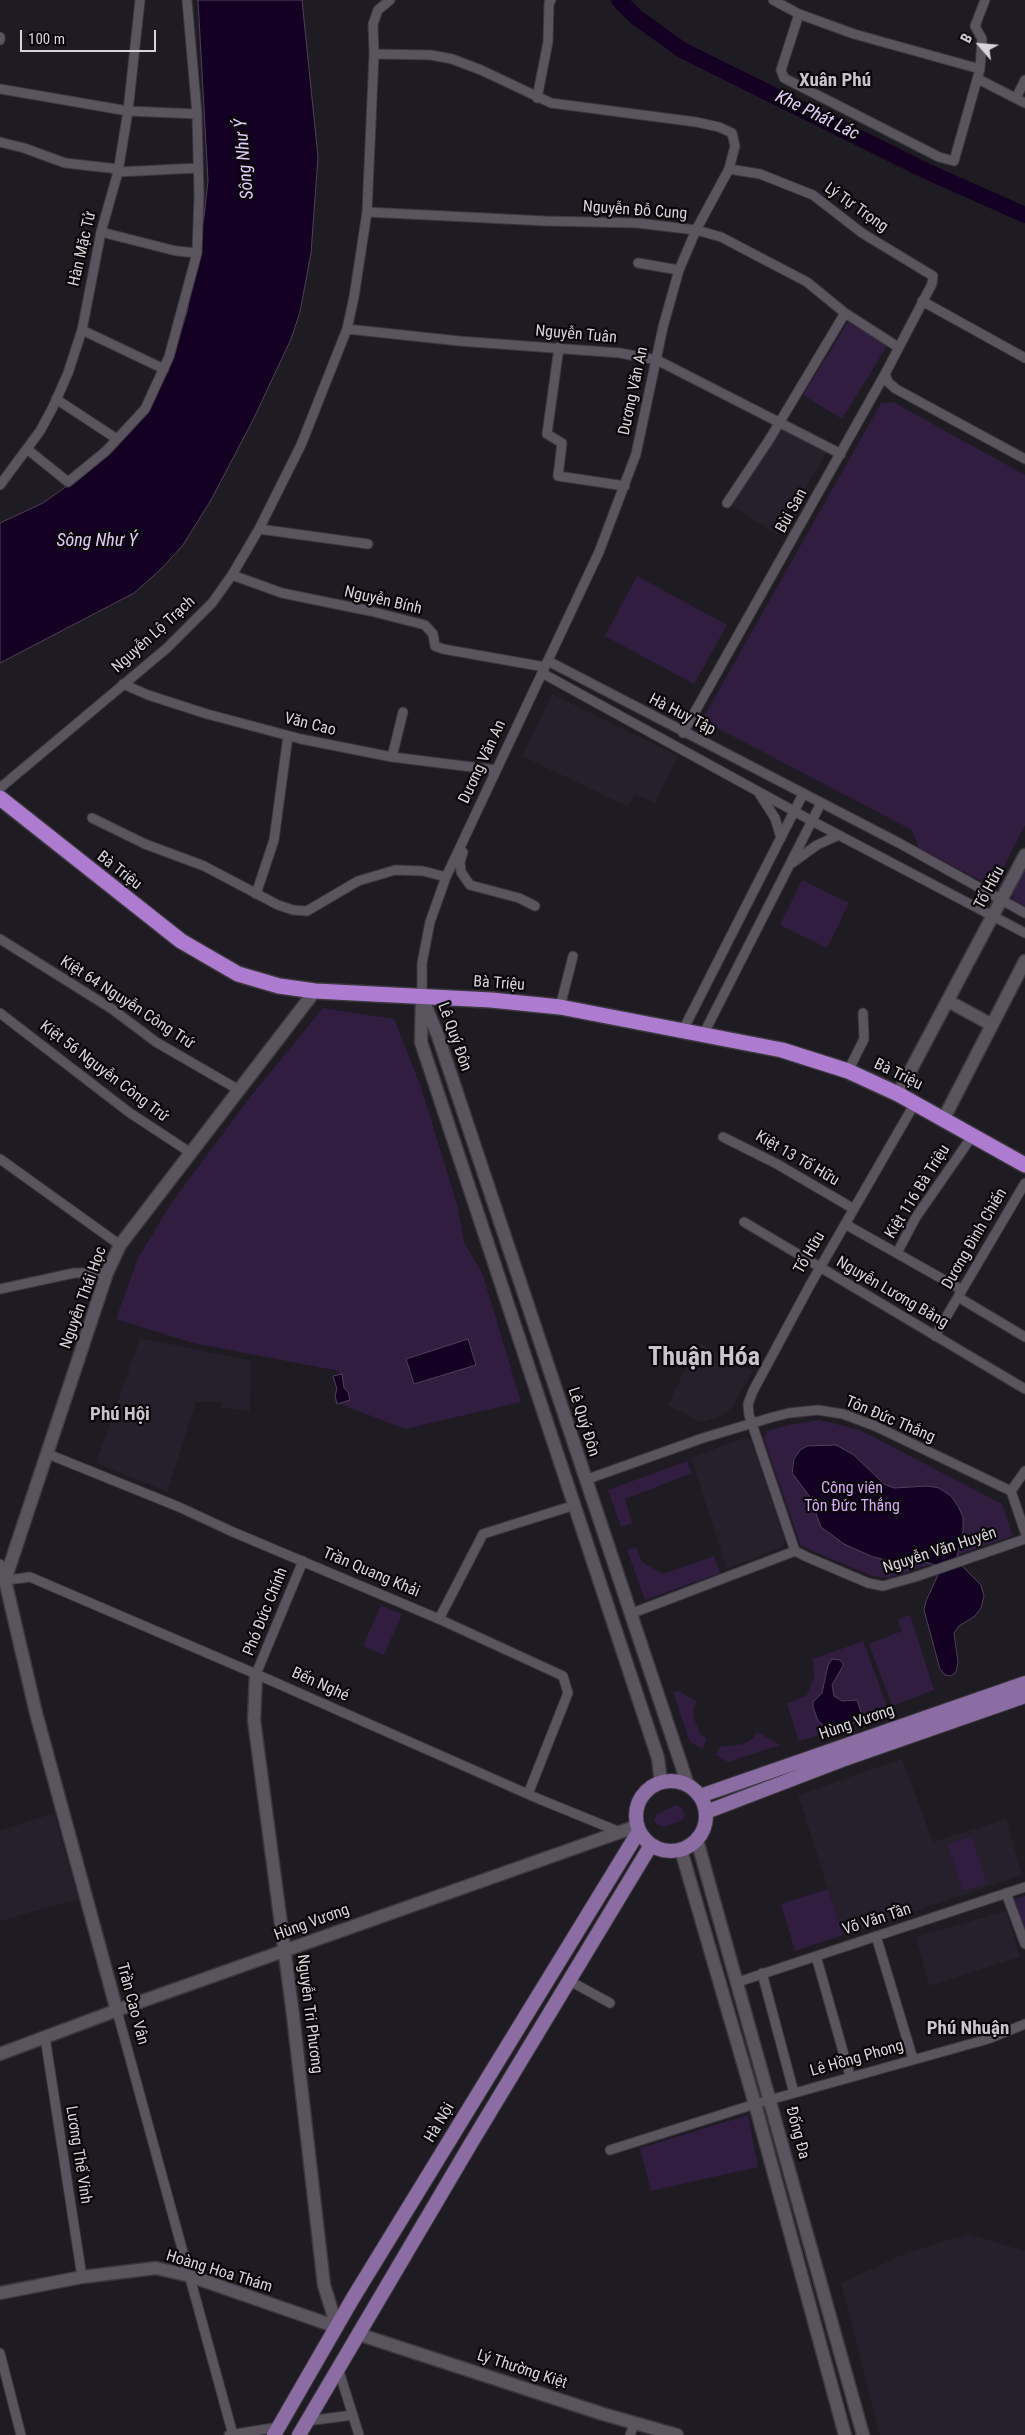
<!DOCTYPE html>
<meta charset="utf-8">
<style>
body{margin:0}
#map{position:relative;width:1025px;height:2435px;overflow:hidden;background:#1f1b22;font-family:"Roboto Condensed",sans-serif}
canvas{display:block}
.north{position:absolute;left:955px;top:20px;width:50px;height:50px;-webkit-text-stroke:4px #080609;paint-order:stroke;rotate:297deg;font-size:14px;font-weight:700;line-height:20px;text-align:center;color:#d8d5da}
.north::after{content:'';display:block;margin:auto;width:18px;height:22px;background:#d8d5da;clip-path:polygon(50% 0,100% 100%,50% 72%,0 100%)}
.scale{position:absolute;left:20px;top:30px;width:136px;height:22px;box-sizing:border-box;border:2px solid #d8d5da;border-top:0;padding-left:6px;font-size:15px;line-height:18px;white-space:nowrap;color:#d8d5da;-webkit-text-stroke:4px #080609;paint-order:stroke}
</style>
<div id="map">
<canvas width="1025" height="2435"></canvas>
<div class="north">B</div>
<div class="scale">100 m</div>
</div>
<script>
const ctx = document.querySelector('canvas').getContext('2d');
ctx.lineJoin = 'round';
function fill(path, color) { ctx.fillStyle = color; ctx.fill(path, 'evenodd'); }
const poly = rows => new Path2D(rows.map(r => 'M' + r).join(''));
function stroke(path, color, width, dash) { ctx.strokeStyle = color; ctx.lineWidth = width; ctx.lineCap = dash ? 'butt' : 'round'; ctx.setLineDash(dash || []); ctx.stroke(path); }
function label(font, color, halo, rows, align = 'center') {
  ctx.font = font + ' "Roboto Condensed",sans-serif'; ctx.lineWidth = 4.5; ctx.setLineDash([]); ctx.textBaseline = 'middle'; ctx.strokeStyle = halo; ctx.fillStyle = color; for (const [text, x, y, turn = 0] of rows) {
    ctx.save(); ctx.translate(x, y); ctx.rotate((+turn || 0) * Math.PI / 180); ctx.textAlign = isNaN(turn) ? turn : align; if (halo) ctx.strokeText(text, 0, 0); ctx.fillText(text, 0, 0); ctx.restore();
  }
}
fill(poly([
 [781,425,827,452,778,535,732,506],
 [552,694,678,756,655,803,635,794,628,807,522,756],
 [140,1338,251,1361,250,1411,222,1408,221,1402,196,1402,167,1492,96,1463],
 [701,1344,753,1371,732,1408,719,1417,701,1422,668,1405,688,1362,692,1363],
 [745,1437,751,1440,785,1540,782,1547,727,1569,691,1458],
 [902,1759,933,1842,1006,1819,1022,1875,843,1935,798,1795],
 [54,1813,78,1899,0,1921,0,1831],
 [1006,1911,1020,1957,929,1986,916,1937],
 [968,2234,1025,2251,1025,2435,880,2435,841,2283,906,2253]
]), '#261f2c');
fill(poly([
 [848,322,887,346,842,419,803,395],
 [893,402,1025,475,1025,825,996,881,987,884,919,848,912,830,702,720,881,403],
 [637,576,727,625,694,684,605,636],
 [1025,867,1025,909,1014,903,1012,895],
 [802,880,849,903,827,948,780,925],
 [323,1008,394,1019,421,1087,457,1204,464,1242,483,1275,521,1402,405,1429,335,1402,339,1371,193,1343,116,1319,138,1258,172,1202,251,1096],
 [820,1420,860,1430,1002,1504,1013,1536,890,1578,872,1576,801,1546,764,1439,767,1431,788,1425],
 [687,1461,692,1473,625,1499,632,1523,621,1527,608,1490],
 [636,1547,642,1562,663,1574,714,1556,720,1573,645,1600,627,1550],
 [381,1605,402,1614,384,1655,363,1646],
 [910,1615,934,1690,892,1706,869,1644,902,1631,898,1619],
 [863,1641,888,1709,840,1729,799,1741,787,1704,807,1695,814,1678,813,1659],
 [679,1691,697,1702,693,1709,694,1718,700,1734,707,1739,702,1749,690,1742,673,1692],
 [757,1732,780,1745,728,1762,716,1755,720,1747,744,1744,753,1738],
 [676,1805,682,1808,685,1815,683,1820,664,1827,658,1825,654,1820,657,1814],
 [972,1837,987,1883,963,1891,948,1845],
 [828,1889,843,1935,795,1951,781,1904],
 [1025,1896,1025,1935,1012,1900],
 [748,2115,758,2167,651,2191,640,2148]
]), '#311d40');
const water = poly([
 [198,0,302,0,318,157,311,253,300,312,291,339,253,420,211,500,183,545,161,569,134,593,0,663,0,523,43,503,84,474,125,434,171,362,187,312,204,217,208,181,198,0],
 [468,1339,476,1365,414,1384,406,1359,468,1339],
 [342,1374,344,1388,348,1392,350,1400,337,1404,335,1396,337,1389,333,1376,342,1374],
 [836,1445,854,1455,884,1484,894,1488,928,1486,939,1488,951,1496,958,1506,963,1517,963,1531,957,1556,959,1563,981,1585,984,1596,981,1608,975,1616,959,1626,954,1633,958,1662,956,1672,951,1676,945,1675,940,1669,924,1610,926,1601,938,1575,935,1565,922,1561,891,1561,873,1557,844,1544,821,1527,810,1497,792,1473,794,1459,800,1450,807,1446,836,1445],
 [832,1659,840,1660,843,1663,843,1666,832,1685,834,1696,842,1701,857,1700,861,1712,858,1721,834,1729,828,1728,818,1721,813,1707,813,1702,822,1693,828,1665,832,1659]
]);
fill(water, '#130022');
stroke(water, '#4e4059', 1);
stroke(poly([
 [619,0,636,17,682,50,924,170,1025,215]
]), '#130022', 16);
const street = poly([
 [773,0,799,14,854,34,980,69],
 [799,14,781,70,784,78,939,157,954,161,980,69,982,39,975,26,985,0],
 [0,40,0,37],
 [374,54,431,55,452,59,481,70,551,103,696,122,719,127,732,133,735,146,729,169,696,230,679,270,663,327,636,454,599,552,446,877,430,922,422,963,422,997],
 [978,79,1025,103],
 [0,89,128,111,197,114],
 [537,98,548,42,549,3,551,0],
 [1016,98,1025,80],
 [0,142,24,148,65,163,118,169],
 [118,172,198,168],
 [367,212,546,221,637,223,696,230,721,237,807,282,845,313,898,347],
 [101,232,176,251,197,253],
 [638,263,679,270],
 [922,301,1025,358],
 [347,329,459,341,620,353,657,360,841,454],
 [82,330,164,369],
 [559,347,547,434,562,443,558,476,625,486],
 [885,374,888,382,896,389,1025,459],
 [56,399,117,439],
 [27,449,68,482,106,451,145,409,169,357,197,253,199,195,197,114,187,0],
 [0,485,40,431,53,407,68,373,82,330,101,232,118,172,128,111,140,0],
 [727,503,769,440,845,313],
 [259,529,368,544],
 [232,575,282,593,370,611,425,625,433,634,435,646,443,649,545,667],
 [548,661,899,843,1025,913],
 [542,673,812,821,1025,933],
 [123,684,148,695,207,714,301,739,392,757,496,770],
 [683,733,885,374,932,284,933,276,862,233,813,195,760,174,729,169],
 [392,757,403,712],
 [0,788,167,648,212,603,232,575,259,529,301,445,347,329,354,297,367,212,374,54,373,24,378,10,390,0],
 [759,793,775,818,781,838],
 [92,818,145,844,204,866,278,905,293,910,307,911,358,881,395,870,423,871,446,877],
 [463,852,460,862,461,872,470,885,519,898,535,906],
 [792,863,817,845,839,835],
 [256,894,274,840,288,736],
 [0,939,112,1009,156,1042,239,1090],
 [560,1007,573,956],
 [0,1013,130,1113,191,1153],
 [683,1030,803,794],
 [703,1035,821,803],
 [848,1071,864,1039,863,1013],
 [915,1103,810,1285,753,1391,748,1404,749,1415,795,1551,807,1557,868,1583,883,1586,915,1577,1025,1539],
 [723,1137,777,1164,854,1209],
 [0,1159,120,1245],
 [744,1222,1025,1389],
 [845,1224,962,1290],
 [897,1253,916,1217,973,1135],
 [0,1289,74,1273,107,1273],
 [958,1297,1025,1337],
 [935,1336,1025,1183],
 [48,1454,179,1507,233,1532,439,1619,563,1676,568,1693,528,1794],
 [585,1480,703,1438,773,1417,789,1413,818,1410,843,1414,875,1426,1011,1491],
 [1011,1491,1025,1532],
 [1011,1491,1025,1471],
 [0,1564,5,1580],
 [0,1581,30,1577,256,1674,539,1799,620,1832],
 [630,1614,795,1551],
 [439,1619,483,1534,575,1505],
 [256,1674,303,1561],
 [1006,1893,1025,1944],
 [876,1936,913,2059],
 [816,1956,850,2076],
 [762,1973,794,2093],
 [568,1980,610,2003],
 [738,1982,1025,1887],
 [117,2011,233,2435],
 [45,2037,82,2277],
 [610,2150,755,2104,988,2039,1025,2024],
 [0,2353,21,2435],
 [338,2368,359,2435],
 [307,2421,353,2415],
 [229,2435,279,2427],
 [630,2435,635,2423]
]);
const secondary = poly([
 [948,1001,992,1025],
 [898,1094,1025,855],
 [944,1118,1025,961],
 [256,1674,254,1720,293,2015,324,2285,337,2327],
 [661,1782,658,1758,421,1042,422,997,438,1036,688,1785],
 [697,1840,863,2435],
 [681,1850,755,2104,845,2435],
 [117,2011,36,1713,5,1580,107,1273,120,1245,315,991],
 [0,2054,131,2005,637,1826],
 [0,2293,82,2277,156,2268,190,2276,337,2327],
 [358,2334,603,2414,677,2435]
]);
const primary = poly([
 '636 1816a35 35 0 1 1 70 0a35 35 0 1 1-70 0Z',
 [700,1796,1025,1683],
 [706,1812,842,1760,1025,1696],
 [274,2435,353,2298,639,1831],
 [299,2435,470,2145,651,1845]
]);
const highway = poly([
 [0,798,181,941,238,974,279,986,315,991,491,1000,560,1007,782,1050,848,1071,898,1094,1025,1165]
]);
stroke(street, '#3b383d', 11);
stroke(secondary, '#3b383d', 15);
stroke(primary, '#3b383d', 16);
stroke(highway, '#3b383d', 18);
stroke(street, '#59545e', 9);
stroke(secondary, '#59545e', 12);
stroke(primary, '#8b6ca3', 14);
stroke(highway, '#ad7cd1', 15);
label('16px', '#d8d5da', '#080609', [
 ["Lý Tự Trọng",856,208,35],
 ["Nguyễn Đỗ Cung",635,211,4],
 ["Hàn Mặc Tử",83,249,-77],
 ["Nguyễn Tuân",576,335,5],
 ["Dương Văn An",634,391,-78],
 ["Bùi San",792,511,-61],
 ["Nguyễn Bính",383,601,13],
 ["Nguyễn Lộ Trạch",154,635,-42],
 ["Hà Huy Tập",682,715,27],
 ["Văn Cao",310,725,14],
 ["Dương Văn An",483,762,-65],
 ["Bà Triệu",119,871,38],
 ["Tố Hữu",990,888,-62],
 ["Bà Triệu",499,984,4],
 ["Kiệt 64 Nguyễn Công Trứ",127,1003,33],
 ["Lê Quý Đôn",454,1037,70],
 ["Kiệt 56 Nguyễn Công Trứ",104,1072,37],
 ["Bà Triệu",898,1075,26],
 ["Kiệt 13 Tố Hữu",797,1159,30],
 ["Kiệt 116 Bà Triệu",918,1192,-58],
 ["Dương Đình Chiến",975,1239,-60],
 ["Tố Hữu",810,1253,-60],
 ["Nguyễn Lương Bằng",892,1293,30],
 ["Nguyễn Thái Học",84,1298,-70],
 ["Tôn Đức Thắng",890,1420,23],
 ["Lê Quý Đôn",583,1422,72],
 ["Nguyễn Văn Huyên",940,1551,-18],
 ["Trần Quang Khải",371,1573,23],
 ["Phó Đức Chính",266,1612,-68],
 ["Bến Nghé",320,1685,24],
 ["Hùng Vương",857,1723,-19],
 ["Võ Văn Tần",877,1920,-18],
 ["Hùng Vương",312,1923,-20],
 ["Trần Cao Vân",132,2004,75],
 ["Nguyễn Tri Phương",309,2014,83],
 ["Lê Hồng Phong",857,2059,-16],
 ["Hà Nội",440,2123,-59],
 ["Đống Đa",797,2133,75],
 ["Lương Thế Vinh",78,2155,81],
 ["Hoàng Hoa Thám",219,2272,17],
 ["Lý Thường Kiệt",522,2370,18]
]);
label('16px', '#d6aaf7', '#080609', [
 ["Công viên",852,1489],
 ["Tôn Đức Thắng",852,1507]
]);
label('italic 18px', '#e4cbf9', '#080609', [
 ["Khe Phát Lác",817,116,26],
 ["Sông Như Ý",245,159,-95],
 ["Sông Như Ý",97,541]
]);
label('bold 19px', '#c9c3ce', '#080609', [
 ["Xuân Phú",835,81],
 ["Phú Hội",120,1415],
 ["Phú Nhuận",968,2029]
]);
label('bold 26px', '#c9c3ce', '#080609', [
 ["Thuận Hóa",704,1358]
]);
</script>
